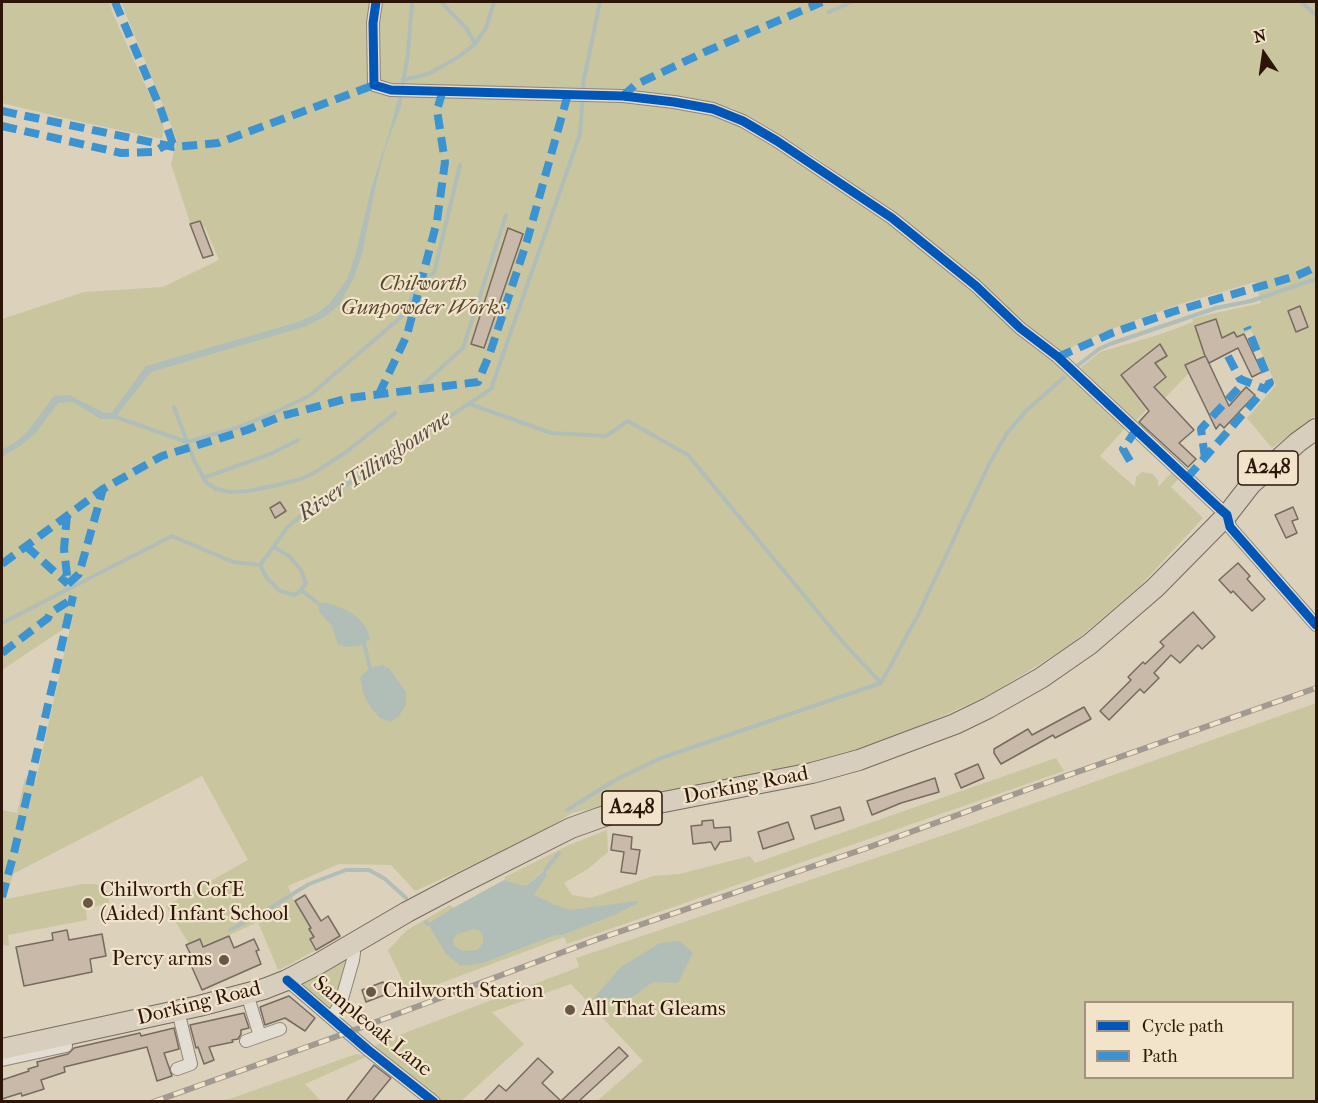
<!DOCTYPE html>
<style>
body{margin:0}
#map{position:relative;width:1318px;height:1103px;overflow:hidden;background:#dcd1bb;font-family:"IM FELL French Canon",serif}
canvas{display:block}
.frame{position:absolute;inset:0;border:3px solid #2c1407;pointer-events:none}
.legend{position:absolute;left:1084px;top:1001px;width:210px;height:78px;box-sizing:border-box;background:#f1e4ca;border:2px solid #a2917c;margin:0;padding:8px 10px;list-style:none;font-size:18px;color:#2c1407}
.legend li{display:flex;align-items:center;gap:12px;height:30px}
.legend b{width:30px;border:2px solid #a2917c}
.north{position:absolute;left:1234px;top:24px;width:60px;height:60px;-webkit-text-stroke:4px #f1e4ca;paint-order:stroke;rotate:347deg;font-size:16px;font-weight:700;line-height:24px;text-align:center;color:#2c1407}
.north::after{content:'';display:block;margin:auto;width:21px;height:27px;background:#2c1407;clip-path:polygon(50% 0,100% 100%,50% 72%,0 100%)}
</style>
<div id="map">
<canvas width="1318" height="1103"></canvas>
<div class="frame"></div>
<ul class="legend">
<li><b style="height:8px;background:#0057b8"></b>Cycle path</li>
<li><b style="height:8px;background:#3c93d1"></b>Path</li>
</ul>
<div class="north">N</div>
</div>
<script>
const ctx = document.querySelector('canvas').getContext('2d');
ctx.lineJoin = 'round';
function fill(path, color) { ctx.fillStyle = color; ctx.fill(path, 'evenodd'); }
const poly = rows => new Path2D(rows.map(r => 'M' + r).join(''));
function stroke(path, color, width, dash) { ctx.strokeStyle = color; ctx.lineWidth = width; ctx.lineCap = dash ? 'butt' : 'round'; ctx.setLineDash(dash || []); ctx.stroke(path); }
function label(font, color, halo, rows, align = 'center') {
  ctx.font = font + ' "IM FELL French Canon",serif'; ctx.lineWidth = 4.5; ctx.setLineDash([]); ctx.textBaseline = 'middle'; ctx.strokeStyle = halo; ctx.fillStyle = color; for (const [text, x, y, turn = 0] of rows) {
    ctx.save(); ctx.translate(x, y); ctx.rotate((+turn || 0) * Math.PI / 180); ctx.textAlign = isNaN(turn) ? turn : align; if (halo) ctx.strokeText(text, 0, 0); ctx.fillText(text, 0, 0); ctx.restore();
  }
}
fill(poly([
 [2,2,109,2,114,16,161,120,164,128,162,139,72,120,2,103],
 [121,2,1316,2,1316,416,1272,448,1247,418,1276,385,1251,330,1186,364,1189,373,1165,398,1147,409,1134,423,1079,369,1100,352,1158,335,1193,322,1192,319,1202,316,1261,303,1255,282,1174,306,1104,332,1059,353,923,236,814,156,732,108,695,101,711,115,759,135,889,222,1071,376,1126,427,1100,456,1135,487,1136,477,1142,472,1153,474,1158,480,1158,487,1173,471,1180,477,1171,487,1203,518,1140,586,1069,646,991,694,914,729,849,755,762,772,572,813,534,837,415,891,391,865,339,864,288,886,294,901,311,928,309,929,314,937,310,940,316,950,283,968,278,970,258,922,203,947,200,940,189,944,166,906,248,860,202,776,13,874,6,899,82,884,95,884,105,888,109,894,109,903,86,909,87,920,8,935,9,946,2,945,2,810,17,813,25,778,36,780,71,624,2,670,2,319,84,292,163,287,219,260,205,227,192,229,171,164,177,140],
 [1316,703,1316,1101,597,1101,643,1061,571,984,492,1012,524,1044,461,1101,434,1101,369,1050,381,1042,579,967,576,958,956,831],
 [1086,1002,1292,1002,1292,1078,1086,1078],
 [1056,758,1064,771,567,944,564,937,409,995,388,950,407,930,450,905,495,936,555,913,552,903,533,895,547,875,544,870,526,886,504,880,505,877,569,845,607,830,608,852,588,869,564,883,572,895,591,898,653,876,679,874,750,856,755,863],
 [354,953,335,1013,287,980],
 [356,1054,368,1056,305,1084,321,1101,221,1102]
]), '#c9c69f');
fill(poly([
 [397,102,402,102,401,107,385,149,377,180,362,254,354,277,339,305,324,317,307,326,151,372,114,419,101,419,72,402,58,403,35,434,20,446,2,457,2,450,17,441,28,431,54,396,69,395,105,413,112,412,146,366,298,322,316,314,329,304,347,279,355,256,371,189,390,130],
 [326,602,346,610,357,617,366,627,370,639,359,646,346,647,338,644,332,626,319,612,319,604],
 [382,665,389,668,406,692,406,705,399,716,390,722,380,718,371,708,363,693,360,677,370,668],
 [545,870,547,875,534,895,552,903,553,905,557,905,569,910,637,901,638,903,614,915,562,935,555,935,483,963,461,966,446,954,428,924,453,908,504,880,526,886],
 [474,929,480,931,483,936,483,942,478,950,462,951,454,945,453,939,458,934],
 [680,941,693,953,678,983,653,982,631,998,593,999,621,967,660,943]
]), '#b0beb7');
stroke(poly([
 [441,2,467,29,475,44],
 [1301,2,1316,15],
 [829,12,852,2],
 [403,80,428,74,457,58,475,44,486,28,494,2],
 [399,105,408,54,412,2],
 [1077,366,1099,349,1110,344,1216,308,1251,301,1316,279],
 [419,388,463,348,506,215],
 [470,404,551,433,606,436,628,421,688,455,841,640,881,683],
 [174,407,194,460,206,482,216,489,231,492,248,491,273,486,301,479,314,473,346,452,395,413],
 [113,416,187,442,236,428,278,411,309,396,407,312,416,283,434,273,460,165],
 [203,478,268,455,298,440],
 [274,547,290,557,301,570,306,583,301,590],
 [260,565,267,578,280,591,295,595,301,590,319,604],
 [2,623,172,536,233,562,260,565,287,528,305,512,491,389,580,134,584,79,600,2],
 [364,643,370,668],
 [567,810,617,779,661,758,881,683,918,615,989,464,1007,433,1026,411,1064,377],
 [545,870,559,853],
 [426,922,428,924],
 [230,930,270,908,309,884,346,870,369,870,385,879,406,898]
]), '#b0beb7', 4);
const building = poly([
 [200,221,213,255,203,258,190,224,200,221],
 [508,228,523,234,484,348,471,344,508,228],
 [1300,306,1308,327,1296,332,1288,311,1300,306],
 [1216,319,1222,338,1234,332,1237,337,1244,334,1262,372,1252,377,1238,348,1209,363,1206,357,1229,406,1246,387,1255,395,1224,428,1220,424,1216,429,1185,365,1205,356,1195,326,1216,319],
 [1160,344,1167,356,1155,363,1166,377,1154,387,1194,430,1179,443,1196,459,1188,467,1139,422,1149,411,1121,375,1160,344],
 [280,502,286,511,275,518,270,508,280,502],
 [1293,507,1298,519,1292,521,1297,533,1286,538,1275,515,1293,507],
 [1238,563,1250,576,1247,579,1265,599,1252,611,1233,591,1231,593,1219,580,1238,563],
 [1193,612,1215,637,1202,649,1198,645,1180,663,1171,655,1154,673,1159,678,1144,693,1140,689,1109,720,1100,711,1131,680,1128,677,1143,662,1145,664,1164,646,1160,642,1193,612],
 [1084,707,1091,719,1055,738,1053,735,1001,764,994,753,994,749,1028,729,1032,735,1084,707],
 [978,764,984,778,961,788,955,774,978,764],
 [935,778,939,792,901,803,872,815,867,801,935,778],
 [840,807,844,820,815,829,811,816,840,807],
 [713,820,714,828,730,827,731,841,720,842,715,850,711,842,693,844,691,826,702,825,702,821,713,820],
 [788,822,794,839,763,849,758,832,788,822],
 [613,834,632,837,631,849,640,850,636,874,621,872,624,852,611,850,613,834],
 [305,895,321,921,328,916,340,936,316,950,310,939,314,937,309,929,311,928,295,901,305,895],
 [67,930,69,940,102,934,106,956,90,959,92,972,24,986,16,947,53,940,52,933,67,930],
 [229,936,234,948,254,939,259,950,256,951,261,964,202,990,187,956,191,955,186,945,200,939,203,947,229,936],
 [383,982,387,994,366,1002,362,990,383,982],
 [289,996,315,1018,305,1031,285,1018,265,1025,260,1007,289,996],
 [244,1013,249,1028,241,1030,241,1034,238,1039,232,1040,233,1042,209,1047,214,1060,204,1064,198,1047,196,1048,190,1025,244,1013],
 [174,1028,179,1049,164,1053,172,1076,157,1081,147,1047,64,1067,65,1072,41,1080,44,1089,22,1096,21,1093,2,1099,2,1080,29,1071,28,1069,38,1066,37,1062,68,1054,74,1048,140,1033,141,1036,174,1028],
 [619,1047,628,1056,579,1101,484,1101,499,1085,506,1091,538,1058,553,1072,542,1083,561,1101,619,1047],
 [374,1065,391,1078,372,1101,346,1101,374,1065]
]);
fill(building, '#c9b9a9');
stroke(building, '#756b5f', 1.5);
const street = poly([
 [376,2,373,23,374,85,391,90,623,96,674,102,713,109,743,121,777,141,892,218,976,286,1020,328,1058,357,1219,508,1227,515,1230,527,1316,625],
 [287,980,367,1049,434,1102],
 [332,1018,341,1002,353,960,354,953,349,945],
 [260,1036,280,1029],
 [246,1041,260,1036,247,994],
 [2,1060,66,1046],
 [177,1069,191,1064,178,1011]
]);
const primary = poly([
 [2,1049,199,1006,264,989,287,980,318,964,407,912,460,884,571,828,599,818,623,810,812,773,859,760,955,724,988,708,1041,678,1090,644,1155,588,1227,515,1251,484,1298,442,1316,429]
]);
stroke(street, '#8e8476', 14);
stroke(primary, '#756b5f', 22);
stroke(street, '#e3ded3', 12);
stroke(primary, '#d7cebe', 20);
const rail = poly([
 [153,1102,349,1032,598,939,864,849,1026,790,1316,688]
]);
stroke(rail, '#a09a90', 6);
stroke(rail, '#f1e4ca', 4, [11]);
stroke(poly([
 [115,2,161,110,174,147],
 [623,96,635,85,707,51,822,2],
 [2,111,174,147,218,143,374,85],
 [2,126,121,153,154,152,164,146],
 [1228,356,1240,379,1265,389],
 [1058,357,1112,333,1172,312,1296,276,1316,267],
 [379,394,407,335,437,221,445,162,437,110,443,90],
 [1205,458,1201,429,1245,381],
 [1130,461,1123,449,1136,430],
 [1187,478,1270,383,1247,327],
 [67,515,64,549,68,584],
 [26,546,68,584],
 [2,564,103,489,162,456,247,430,282,416,349,398,478,382,490,353,527,241,568,94],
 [68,584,79,574,103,489],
 [2,653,48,618,50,613,72,599],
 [2,897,14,853,73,596]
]), '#3c93d1', 8, [15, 8]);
stroke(poly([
 [376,2,373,23,374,85,391,90,623,96,674,102,713,109,743,121,777,141,892,218,976,286,1020,328,1058,357,1219,508,1227,515,1230,527,1316,625],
 [287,980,367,1049,434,1102]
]), '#0057b8', 9);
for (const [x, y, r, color] of [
 [88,903,6,"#6a5646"],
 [224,960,6,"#6a5646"],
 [371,992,6,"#6a5646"],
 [570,1010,6,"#6a5646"]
]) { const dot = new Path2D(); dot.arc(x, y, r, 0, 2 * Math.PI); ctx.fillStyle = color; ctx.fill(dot); stroke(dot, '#f1e4ca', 2); }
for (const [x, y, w] of [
 [1268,468,60],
 [632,808,60]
]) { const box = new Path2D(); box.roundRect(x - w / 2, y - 17, w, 34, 4.5); ctx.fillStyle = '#f1e4ca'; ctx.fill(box); stroke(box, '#2c1407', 1.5); }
label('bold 20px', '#2c1407', null, [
 ["A248",1268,468],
 ["A248",632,808]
]);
label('italic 21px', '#56472e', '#f1e4ca', [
 ["Chilworth",423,285],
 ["Gunpowder Works",423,309]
]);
label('21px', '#2c1407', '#f1e4ca', [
 ["Dorking Road",746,786,-11],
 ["Dorking Road",199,1004,-14],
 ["Sampleoak Lane",372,1027,39]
]);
label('21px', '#2c1407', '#f1e4ca', [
 ["Chilworth CofE",100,891],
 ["(Aided) Infant School",100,915],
 ["Percy arms",212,960,"right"],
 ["Chilworth Station",383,992],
 ["All That Gleams",582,1010]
], 'left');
label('italic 22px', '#544d44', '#f1e4ca', [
 ["River Tillingbourne",375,467,-34]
]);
</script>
